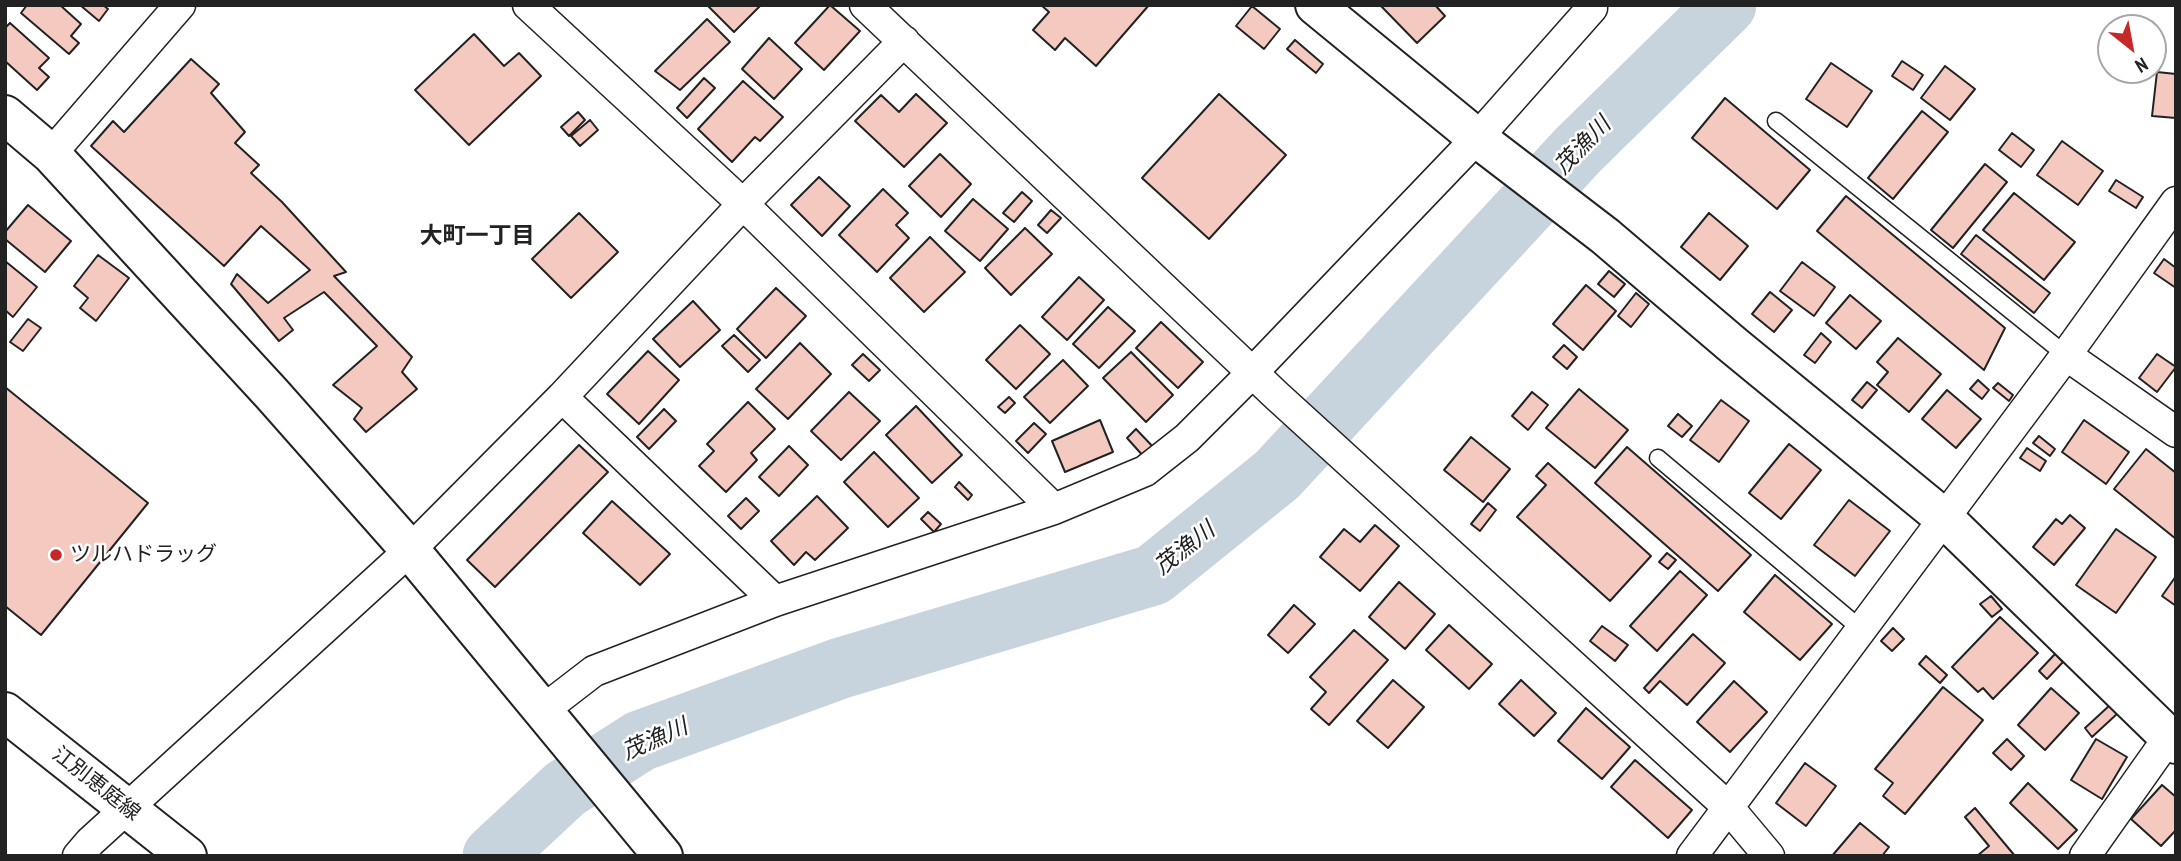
<!DOCTYPE html>
<meta charset="utf-8">
<style>
body{margin:0}
#map{position:relative;width:2181px;height:861px;overflow:hidden;background:#fff;font-family:"PT Sans Narrow",sans-serif}
canvas{display:block}
.frame{position:absolute;inset:0;border:7px solid #222;pointer-events:none}
.north{position:absolute;left:2097px;top:14px;width:70px;height:70px;box-sizing:border-box;background:#fff;border:2px solid #a7a7a7;border-radius:50%;rotate:149deg;font-size:19px;font-weight:700;line-height:28px;text-align:center;color:#222}
.north::after{content:'';display:block;margin:auto;width:24px;height:32px;background:#c62828;clip-path:polygon(50% 0,100% 100%,50% 72%,0 100%)}
</style>
<div id="map">
<canvas width="2181" height="861"></canvas>
<div class="frame"></div>
<div class="north">N</div>
</div>
<script>
const ctx = document.querySelector('canvas').getContext('2d');
ctx.lineJoin = 'round';
const poly = rows => new Path2D(rows.map(r => 'M' + r).join(''));
function stroke(path, color, width, dash) { ctx.strokeStyle = color; ctx.lineWidth = width; ctx.lineCap = dash ? 'butt' : 'round'; ctx.setLineDash(dash || []); ctx.stroke(path); }
function fill(path, color) { ctx.fillStyle = color; ctx.fill(path, 'evenodd'); }
function label(font, color, halo, rows, align = 'center') {
  ctx.font = font + ' "PT Sans Narrow","Noto Sans JP",sans-serif'; ctx.lineWidth = 5; ctx.setLineDash([]); ctx.textBaseline = 'middle'; ctx.strokeStyle = halo; ctx.fillStyle = color; for (const [text, x, y, turn = 0] of rows) {
    ctx.save(); ctx.translate(x, y); ctx.rotate((+turn || 0) * Math.PI / 180); ctx.textAlign = isNaN(turn) ? turn : align; if (halo) ctx.strokeText(text, 0, 0); ctx.fillText(text, 0, 0); ctx.restore();
  }
}
stroke(poly([
 [493,856,565,789,640,741,841,668,1153,575,1277,475,1578,150,1726,5]
]), '#c7d3dd', 61);
const building = poly([
 [27,5,60,5,81,24,71,36,79,43,69,54,21,13,27,5],
 [80,5,103,5,108,9,99,21,80,5],
 [707,5,761,5,734,32,707,5],
 [830,5,860,31,824,70,795,43,830,5],
 [1041,5,1149,5,1096,66,1065,38,1055,50,1033,30,1049,12,1041,5],
 [1435,5,1445,16,1417,43,1381,6,1435,5],
 [1252,6,1280,29,1264,49,1236,26,1252,6],
 [707,19,730,42,680,90,655,71,707,19],
 [10,23,49,58,39,68,49,77,37,90,5,61,5,28,10,23],
 [474,34,504,66,519,53,541,76,469,145,415,90,474,34],
 [769,38,802,69,774,99,742,69,769,38],
 [1295,40,1323,64,1316,73,1287,49,1295,40],
 [191,59,219,84,211,93,245,132,235,143,259,165,251,173,282,202,346,272,334,276,412,357,402,372,417,389,366,432,354,419,362,408,333,385,377,346,324,292,284,318,293,330,279,341,231,284,237,274,268,303,310,270,261,226,224,266,91,146,113,121,124,132,191,59],
 [1902,61,1923,75,1913,90,1892,76,1902,61],
 [1831,63,1872,91,1847,127,1806,99,1831,63],
 [1945,66,1975,89,1950,120,1921,98,1945,66],
 [2157,72,2176,74,2176,118,2152,116,2157,72],
 [704,78,715,88,687,118,677,108,704,78],
 [743,81,783,117,760,141,755,137,732,162,698,129,743,81],
 [916,94,947,123,904,167,855,121,881,95,899,112,916,94],
 [1219,94,1286,155,1209,239,1142,178,1219,94],
 [1725,98,1810,170,1777,209,1692,138,1725,98],
 [1922,111,1948,132,1893,199,1868,178,1922,111],
 [578,112,585,120,569,136,561,127,578,112],
 [590,120,598,130,580,146,571,136,590,120],
 [2012,133,2034,150,2021,167,1999,150,2012,133],
 [2062,141,2103,171,2078,205,2037,175,2062,141],
 [940,154,971,184,941,217,909,186,940,154],
 [1985,164,2007,182,1953,248,1931,230,1985,164],
 [819,177,850,206,822,236,791,205,819,177],
 [2116,180,2143,197,2136,208,2109,191,2116,180],
 [883,189,908,213,896,225,909,238,877,272,839,235,883,189],
 [1022,192,1032,201,1014,222,1003,213,1022,192],
 [2014,193,2075,242,2044,280,1983,230,2014,193],
 [1846,196,2005,328,1984,370,1817,231,1846,196],
 [973,199,1008,229,980,261,945,231,973,199],
 [28,205,71,241,45,272,5,239,5,232,28,205],
 [1051,210,1061,218,1047,233,1038,225,1051,210],
 [579,213,618,252,571,298,532,259,579,213],
 [1709,213,1748,246,1720,280,1681,247,1709,213],
 [1025,228,1052,254,1011,295,985,268,1025,228],
 [1976,235,2050,293,2034,313,1961,254,1976,235],
 [930,237,965,272,924,312,890,278,930,237],
 [98,255,129,278,96,321,80,308,88,298,74,286,98,255],
 [2164,259,2176,268,2176,288,2154,273,2164,259],
 [5,261,37,287,13,317,5,310,5,261],
 [1802,262,1835,287,1814,316,1780,291,1802,262],
 [1609,271,1625,284,1614,297,1598,284,1609,271],
 [1079,277,1104,300,1067,340,1042,317,1079,277],
 [1586,285,1616,311,1583,350,1553,324,1586,285],
 [776,288,806,316,766,358,737,329,776,288],
 [1770,292,1792,310,1774,332,1752,314,1770,292],
 [1636,293,1649,304,1631,327,1618,316,1636,293],
 [1850,295,1881,321,1856,349,1826,323,1850,295],
 [693,301,720,330,680,367,653,339,693,301],
 [1108,307,1135,331,1099,368,1073,344,1108,307],
 [28,319,41,328,23,351,10,342,28,319],
 [1161,322,1203,362,1178,388,1136,348,1161,322],
 [1020,325,1050,354,1016,389,986,360,1020,325],
 [1821,333,1831,342,1815,363,1804,355,1821,333],
 [734,335,760,360,748,372,722,346,734,335],
 [1898,338,1941,374,1909,412,1877,385,1888,372,1877,362,1898,338],
 [800,343,831,374,788,419,756,389,800,343],
 [1564,345,1577,357,1567,369,1553,357,1564,345],
 [648,351,679,380,639,424,607,394,648,351],
 [1131,352,1173,395,1146,422,1103,378,1131,352],
 [863,354,880,370,869,381,852,365,863,354],
 [2157,354,2176,367,2157,392,2139,378,2157,354],
 [1063,360,1088,386,1050,423,1024,397,1063,360],
 [1978,380,1989,390,1982,399,1970,389,1978,380],
 [1867,382,1877,390,1862,408,1852,400,1867,382],
 [1998,383,2013,395,2009,401,1993,388,1998,383],
 [5,387,148,503,41,635,5,606,5,387],
 [1579,389,1628,430,1595,468,1546,428,1579,389],
 [1947,390,1981,419,1956,448,1922,419,1947,390],
 [849,392,880,421,841,460,811,431,849,392],
 [1532,392,1548,405,1528,430,1512,416,1532,392],
 [1009,397,1015,403,1005,413,998,407,1009,397],
 [1721,400,1749,421,1719,462,1690,440,1721,400],
 [748,402,775,429,751,453,757,460,726,492,699,466,714,451,707,444,748,402],
 [916,406,962,455,932,483,886,435,916,406],
 [664,409,676,421,649,449,637,437,664,409],
 [1678,414,1692,426,1682,437,1668,426,1678,414],
 [1100,420,1113,452,1065,472,1052,441,1100,420],
 [2084,420,2129,452,2106,484,2062,452,2084,420],
 [1034,423,1046,434,1028,453,1016,441,1034,423],
 [1136,429,1155,449,1145,458,1127,438,1136,429],
 [2039,436,2055,449,2050,456,2033,443,2039,436],
 [1471,437,1510,469,1483,502,1444,470,1471,437],
 [1789,444,1821,470,1781,519,1749,493,1789,444],
 [579,445,608,472,495,587,467,560,579,445],
 [789,446,808,465,779,496,759,477,789,446],
 [1627,447,1751,555,1718,591,1595,483,1627,447],
 [2027,448,2046,461,2040,471,2020,458,2027,448],
 [2146,449,2176,473,2176,539,2114,489,2146,449],
 [874,452,919,498,888,527,844,482,874,452],
 [1548,463,1651,556,1610,601,1517,517,1546,485,1536,476,1548,463],
 [959,482,972,495,968,500,955,487,959,482],
 [817,496,848,528,815,560,806,552,794,565,771,541,817,496],
 [746,498,759,511,741,529,728,516,746,498],
 [1849,500,1890,531,1855,576,1814,545,1849,500],
 [612,501,670,554,640,585,583,533,612,501],
 [1488,503,1496,510,1480,531,1471,524,1488,503],
 [928,512,941,524,934,532,921,519,928,512],
 [2070,515,2085,528,2054,565,2033,547,2056,519,2062,524,2070,515],
 [1375,525,1399,546,1360,591,1320,557,1344,529,1360,542,1375,525],
 [2116,529,2156,557,2116,613,2076,585,2116,529],
 [1667,553,1676,560,1668,569,1659,562,1667,553],
 [1680,571,1707,595,1657,651,1630,626,1680,571],
 [1775,575,1832,624,1800,660,1744,612,1775,575],
 [2176,576,2176,606,2162,596,2176,576],
 [1399,582,1435,614,1405,649,1369,617,1399,582],
 [1991,596,2002,609,1992,617,1980,604,1991,596],
 [1294,605,1315,624,1288,653,1268,635,1294,605],
 [2000,617,2038,653,1993,699,1983,688,1978,692,1952,667,2000,617],
 [1449,625,1492,664,1469,689,1426,650,1449,625],
 [1602,626,1628,645,1615,661,1590,641,1602,626],
 [1893,628,1904,639,1892,651,1881,641,1893,628],
 [1354,630,1388,660,1329,725,1311,709,1326,692,1310,677,1354,630],
 [1693,634,1725,663,1687,705,1660,681,1649,693,1644,688,1693,634],
 [2055,654,2063,662,2047,679,2039,671,2055,654],
 [1926,656,1947,675,1940,683,1919,664,1926,656],
 [1393,680,1424,707,1388,748,1357,721,1393,680],
 [1521,680,1556,713,1534,736,1499,704,1521,680],
 [1734,681,1767,712,1730,752,1697,722,1734,681],
 [1943,687,1983,720,1905,814,1883,796,1893,783,1875,769,1943,687],
 [2051,688,2079,713,2045,750,2018,725,2051,688],
 [2110,705,2118,713,2092,737,2085,728,2110,705],
 [1586,708,1630,747,1602,779,1558,741,1586,708],
 [2007,739,2024,756,2011,770,1993,753,2007,739],
 [2096,739,2127,757,2102,799,2071,780,2096,739],
 [1635,760,1692,810,1668,838,1611,787,1635,760],
 [1805,763,1836,786,1806,826,1776,803,1805,763],
 [2028,783,2077,830,2058,849,2010,803,2028,783],
 [2162,785,2176,797,2176,830,2161,846,2131,819,2162,785],
 [1975,808,2015,856,1977,856,1989,846,1965,817,1975,808],
 [1860,823,1889,847,1882,856,1832,856,1860,823]
]);
fill(building, '#f3c9c0');
stroke(building, '#222', 2);
const service = poly([
 [1776,121,2066,355],
 [1658,458,1861,629]
]);
const minor = poly([
 [528,5,743,204,1054,509],
 [865,5,1277,396,1728,807,1769,856],
 [51,154,180,5],
 [2066,355,2176,432],
 [562,397,775,601],
 [542,711,594,671,775,601,1054,509,1145,471,1187,438,1252,373,1477,138,1592,8,1589,5],
 [78,856,90,842,410,550,562,397,743,204,904,41],
 [1692,856,2066,355,2176,202],
 [2085,856,2169,737]
]);
const tertiary = poly([
 [1315,5,1477,138,1605,236,1733,345,1945,519,2176,744],
 [5,115,51,154,272,394,410,550,663,856]
]);
const primary = poly([
 [5,712,187,856]
]);
stroke(service, '#222', 19);
stroke(minor, '#222', 33);
stroke(tertiary, '#222', 42);
stroke(primary, '#222', 42);
stroke(service, '#fff', 16);
stroke(minor, '#fff', 30);
stroke(tertiary, '#fff', 38);
stroke(primary, '#fff', 38);
for (const [x, y, r, color] of [
 [56,555,7,"#c62828"]
]) { const dot = new Path2D(); dot.arc(x, y, r, 0, 2 * Math.PI); ctx.fillStyle = color; ctx.fill(dot); stroke(dot, '#fff', 2.5); }
label('21px', '#222', '#fff', [
 ["ツルハドラッグ",70,555]
], 'left');
label('21px', '#222', '#fff', [
 ["江別恵庭線",96,784,38]
]);
label('italic 23px', '#222', '#fff', [
 ["茂漁川",1583,146,-46],
 ["茂漁川",1185,549,-38],
 ["茂漁川",655,740,-24]
]);
label('bold 23px', '#222', '#fff', [
 ["大町一丁目",477,236]
]);
</script>
